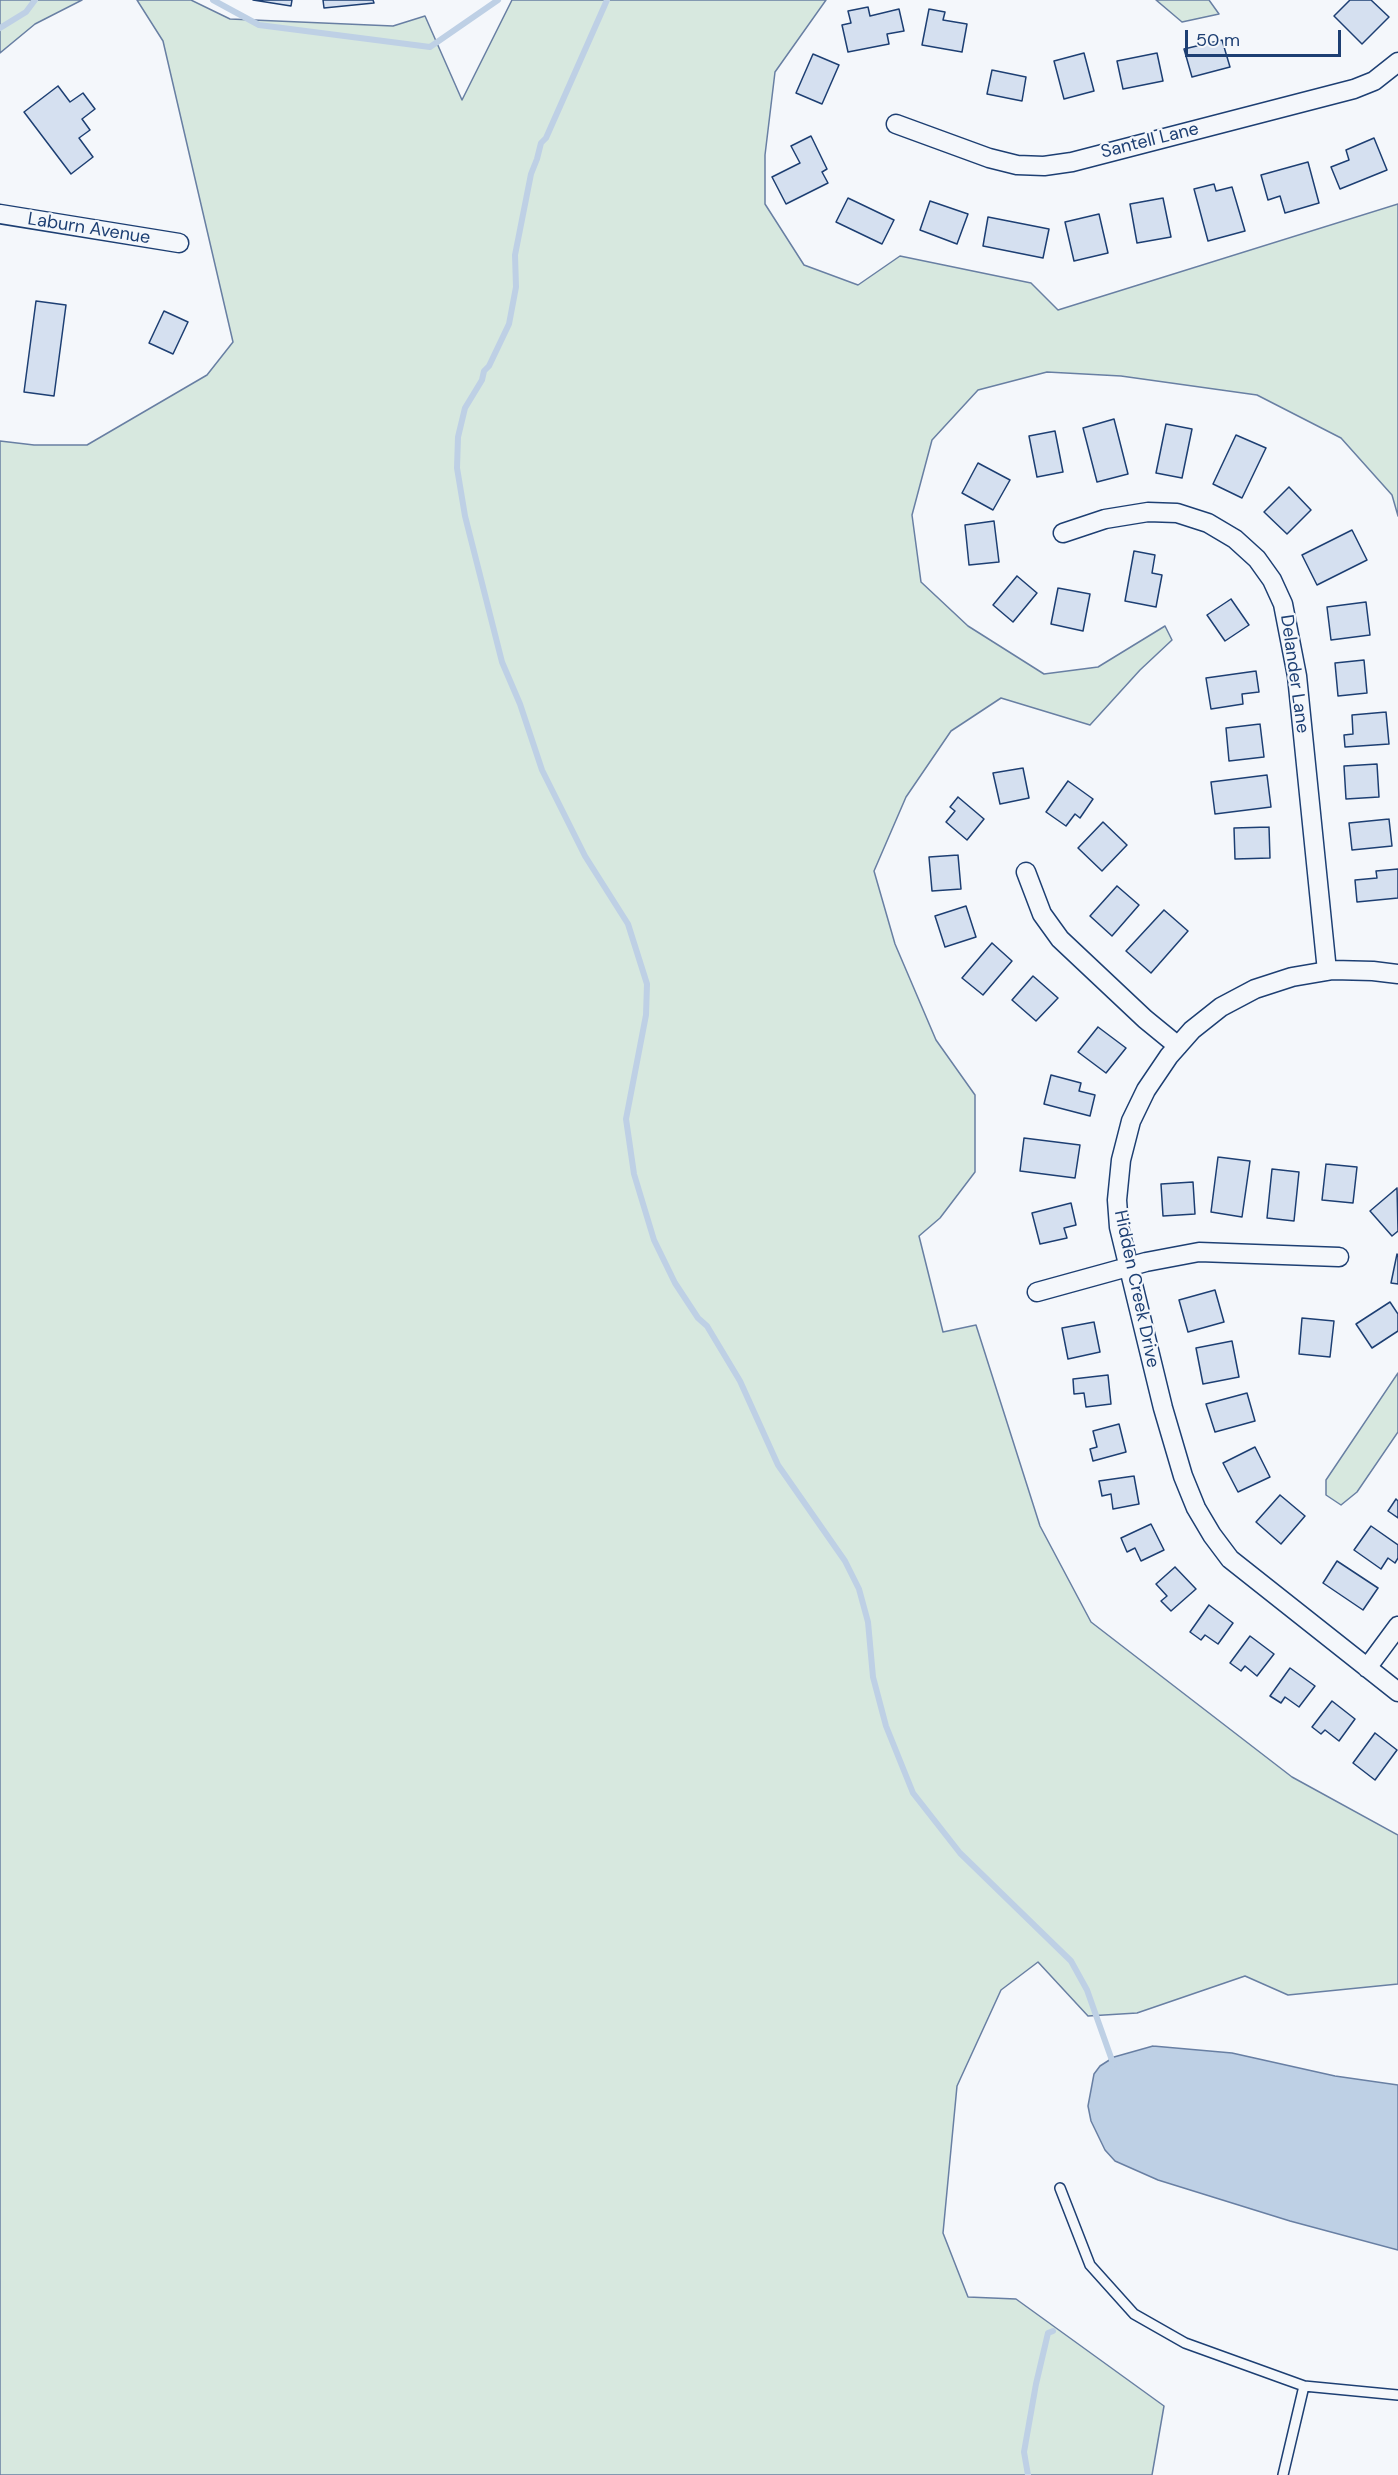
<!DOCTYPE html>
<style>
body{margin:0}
#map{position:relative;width:1398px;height:2475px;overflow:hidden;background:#f4f7fb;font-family:"DM Sans",sans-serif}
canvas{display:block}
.scale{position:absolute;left:1185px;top:30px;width:156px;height:27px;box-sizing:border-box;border:3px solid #1d3f73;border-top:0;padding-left:8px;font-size:18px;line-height:21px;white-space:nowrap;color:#1d3f73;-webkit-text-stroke:4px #f4f7fb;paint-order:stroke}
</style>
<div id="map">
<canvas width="1398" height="2475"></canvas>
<div class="scale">50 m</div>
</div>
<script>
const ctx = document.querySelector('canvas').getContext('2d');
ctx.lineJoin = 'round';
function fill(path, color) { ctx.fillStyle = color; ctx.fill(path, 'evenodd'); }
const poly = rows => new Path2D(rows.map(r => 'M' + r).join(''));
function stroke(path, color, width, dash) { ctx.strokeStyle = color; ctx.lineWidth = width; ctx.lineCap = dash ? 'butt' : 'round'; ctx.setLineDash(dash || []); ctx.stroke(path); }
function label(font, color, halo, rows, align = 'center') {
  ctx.font = font + ' "DM Sans",sans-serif'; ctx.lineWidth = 4.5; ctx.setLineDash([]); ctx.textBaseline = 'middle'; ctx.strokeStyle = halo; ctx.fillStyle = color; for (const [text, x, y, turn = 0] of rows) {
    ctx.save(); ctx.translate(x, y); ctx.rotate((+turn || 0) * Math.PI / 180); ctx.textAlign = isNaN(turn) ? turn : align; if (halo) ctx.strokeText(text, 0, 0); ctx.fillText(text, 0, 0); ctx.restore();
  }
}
const green = poly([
 [0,0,82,0,35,24,0,53,0,0],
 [137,0,191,0,230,19,393,26,425,16,462,100,512,0,826,0,775,72,765,155,765,204,804,265,858,285,900,256,1031,283,1058,310,1398,204,1398,516,1392,495,1341,438,1257,395,1121,376,1047,372,978,390,932,440,912,515,921,582,968,626,1044,674,1098,667,1165,626,1172,640,1140,670,1090,725,1001,698,951,731,906,797,874,871,895,944,936,1040,975,1095,975,1172,940,1218,919,1236,943,1332,976,1325,1040,1526,1091,1622,1292,1777,1398,1835,1398,1984,1288,1995,1245,1976,1137,2013,1088,2016,1038,1962,1001,1990,957,2086,943,2233,968,2297,1016,2299,1164,2406,1152,2475,0,2475,0,441,34,445,87,445,207,375,233,342,163,41,137,0],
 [1156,0,1209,0,1219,14,1182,22,1156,0],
 [1398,1373,1398,1432,1357,1492,1341,1505,1326,1495,1326,1480,1398,1373]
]);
fill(green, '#d7e8df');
stroke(green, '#687fa3', 1.5);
const water = poly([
 [1153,2046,1232,2053,1335,2076,1398,2085,1398,2250,1290,2221,1158,2180,1115,2161,1105,2150,1091,2121,1088,2106,1094,2074,1100,2066,1114,2057,1153,2046]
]);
fill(water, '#bed0e5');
stroke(water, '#687fa3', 1.5);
stroke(poly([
 [213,0,259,25,430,47,498,0],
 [607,0,546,138,541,143,537,159,531,174,515,255,516,287,509,324,489,366,484,371,482,380,465,408,458,437,457,468,465,516,502,662,520,704,542,770,585,856,628,924,647,984,646,1015,626,1119,634,1174,654,1240,675,1283,698,1318,707,1326,740,1381,778,1465,845,1561,859,1589,868,1622,873,1677,886,1726,913,1793,960,1853,1071,1961,1087,1990,1114,2066],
 [0,28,26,12,35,0],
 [1028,2475,1024,2452,1036,2384,1048,2333,1053,2331]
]), '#bed0e5', 6);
const building = poly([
 [253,0,292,0,291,6,253,0],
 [323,0,373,0,374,3,324,8,323,0],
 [1350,0,1371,0,1389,17,1362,44,1334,16,1350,0],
 [868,7,870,16,899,9,904,31,887,34,889,44,848,52,842,25,851,23,848,11,868,7],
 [929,9,945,12,943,20,967,24,962,52,922,45,929,9],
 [1222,40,1230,67,1192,77,1184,49,1222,40],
 [1084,53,1094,91,1064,99,1054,61,1084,53],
 [1157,53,1163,81,1123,89,1117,61,1157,53],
 [813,54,839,65,822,104,796,93,813,54],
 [992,70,1026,77,1022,101,987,94,992,70],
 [58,86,70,102,83,93,95,109,82,119,90,130,79,138,93,157,71,174,24,112,58,86],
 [811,136,827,169,822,172,828,183,786,204,772,177,800,163,791,146,811,136],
 [1374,138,1387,170,1340,189,1331,167,1349,160,1346,150,1374,138],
 [1308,162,1319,203,1285,213,1280,196,1268,200,1261,175,1308,162],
 [1214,184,1216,191,1232,187,1245,231,1208,241,1194,189,1214,184],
 [848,198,894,220,882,244,836,222,848,198],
 [1163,198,1171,237,1137,243,1130,204,1163,198],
 [930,201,968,214,957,244,920,230,930,201],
 [1099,214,1108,253,1074,261,1065,222,1099,214],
 [988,217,1049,229,1043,258,983,246,988,217],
 [36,301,66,305,54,396,24,392,36,301],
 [164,311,188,322,173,354,149,343,164,311],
 [1114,419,1128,474,1097,482,1083,428,1114,419],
 [1166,424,1192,429,1182,478,1156,473,1166,424],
 [1055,431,1063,472,1037,477,1029,436,1055,431],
 [1236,435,1266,448,1242,498,1213,484,1236,435],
 [978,463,1010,480,993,510,962,493,978,463],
 [1289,487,1311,510,1287,534,1264,512,1289,487],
 [994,521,999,562,969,565,965,525,994,521],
 [1352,530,1367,560,1317,585,1302,555,1352,530],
 [1134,551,1155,555,1152,573,1162,575,1156,607,1125,601,1134,551],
 [1017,576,1037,593,1013,622,993,605,1017,576],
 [1058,588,1090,594,1083,631,1051,624,1058,588],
 [1231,599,1249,625,1225,641,1207,615,1231,599],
 [1366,602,1370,635,1331,640,1327,607,1366,602],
 [1364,660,1367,693,1338,696,1335,663,1364,660],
 [1256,671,1259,692,1242,694,1243,704,1211,709,1206,678,1256,671],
 [1386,712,1389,744,1345,747,1344,735,1353,734,1352,715,1386,712],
 [1260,724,1264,757,1229,761,1226,728,1260,724],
 [1377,764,1379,797,1346,799,1344,766,1377,764],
 [1023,768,1029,798,1000,804,993,773,1023,768],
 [1267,775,1271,807,1215,814,1211,782,1267,775],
 [1068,781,1093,799,1080,818,1075,814,1066,826,1046,812,1068,781],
 [958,797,984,819,967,840,946,822,955,811,950,807,958,797],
 [1389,819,1392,846,1352,850,1349,823,1389,819],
 [1103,822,1127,845,1102,871,1078,848,1103,822],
 [1269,827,1270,858,1235,859,1234,828,1269,827],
 [958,855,961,889,932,891,929,857,958,855],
 [1398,869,1398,898,1357,902,1355,880,1377,878,1376,871,1398,869],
 [1117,886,1139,905,1112,936,1090,916,1117,886],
 [966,906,976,937,945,947,935,916,966,906],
 [1164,910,1188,931,1151,973,1126,951,1164,910],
 [992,943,1012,961,983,995,962,978,992,943],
 [1033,976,1058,998,1036,1021,1012,1000,1033,976],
 [1098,1027,1126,1048,1106,1073,1078,1052,1098,1027],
 [1051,1075,1081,1083,1079,1091,1095,1095,1090,1116,1044,1104,1051,1075],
 [1024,1138,1080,1145,1075,1178,1020,1171,1024,1138],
 [1218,1157,1250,1161,1242,1217,1211,1212,1218,1157],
 [1326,1164,1357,1167,1353,1203,1322,1200,1326,1164],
 [1272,1169,1299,1172,1294,1221,1267,1218,1272,1169],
 [1193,1182,1195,1214,1163,1216,1161,1184,1193,1182],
 [1397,1188,1398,1231,1392,1236,1370,1211,1397,1188],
 [1071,1203,1076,1225,1064,1228,1067,1238,1040,1244,1032,1213,1071,1203],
 [1397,1254,1398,1255,1398,1284,1391,1283,1397,1254],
 [1215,1290,1224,1322,1188,1332,1179,1300,1215,1290],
 [1390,1302,1398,1314,1398,1331,1372,1348,1356,1324,1390,1302],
 [1302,1318,1334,1321,1330,1357,1299,1354,1302,1318],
 [1094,1322,1100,1352,1068,1359,1062,1328,1094,1322],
 [1232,1341,1239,1377,1203,1384,1196,1348,1232,1341],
 [1108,1375,1111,1404,1086,1407,1084,1393,1074,1394,1073,1379,1108,1375],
 [1247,1393,1255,1421,1215,1432,1206,1404,1247,1393],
 [1119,1424,1126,1452,1093,1461,1090,1449,1097,1447,1093,1431,1119,1424],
 [1255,1447,1270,1477,1238,1492,1223,1463,1255,1447],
 [1134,1476,1139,1504,1113,1509,1111,1494,1102,1496,1099,1481,1134,1476],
 [1280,1495,1305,1516,1281,1544,1256,1522,1280,1495],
 [1396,1499,1398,1501,1398,1518,1388,1511,1396,1499],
 [1151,1524,1164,1550,1141,1561,1135,1548,1127,1552,1121,1538,1151,1524],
 [1371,1526,1398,1545,1398,1558,1395,1563,1388,1558,1381,1569,1354,1550,1371,1526],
 [1337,1561,1378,1588,1363,1610,1323,1583,1337,1561],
 [1175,1567,1196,1589,1171,1611,1161,1601,1167,1596,1156,1584,1175,1567],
 [1209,1605,1233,1623,1218,1644,1205,1635,1201,1640,1190,1632,1209,1605],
 [1250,1636,1274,1654,1257,1676,1245,1666,1241,1671,1230,1663,1250,1636],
 [1290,1668,1315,1686,1299,1707,1285,1697,1281,1703,1270,1696,1290,1668],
 [1332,1701,1355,1719,1339,1741,1325,1730,1321,1734,1312,1727,1332,1701],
 [1375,1733,1397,1750,1375,1780,1353,1763,1375,1733]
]);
fill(building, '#d5e0f0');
stroke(building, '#1d3f73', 1.5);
const lane = poly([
 [1060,2188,1090,2265,1134,2314,1185,2343,1304,2386],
 [1283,2475,1304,2386,1398,2395]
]);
const street = poly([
 [896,124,989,158,1017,165,1044,166,1072,162,1354,89,1374,81,1398,62],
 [0,214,179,243],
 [1063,533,1105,519,1148,512,1177,513,1208,523,1235,539,1257,559,1272,580,1283,604,1297,676,1327,971],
 [1026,872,1042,914,1060,939,1145,1019,1178,1046],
 [1398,974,1373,971,1333,970,1292,977,1255,989,1221,1007,1192,1030,1169,1056,1146,1090,1131,1121,1121,1160,1117,1200,1119,1227,1163,1408,1183,1476,1196,1508,1212,1535,1230,1559,1398,1692],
 [1037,1292,1146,1262,1199,1252,1339,1257],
 [1367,1668,1398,1626]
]);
stroke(lane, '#1d3f73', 12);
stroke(street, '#1d3f73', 21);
stroke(lane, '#f4f7fb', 9);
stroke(street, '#f4f7fb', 18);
label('18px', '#1d3f73', '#f4f7fb', [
 ["Santell Lane",1150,141,-14],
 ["Laburn Avenue",89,229,9],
 ["Delander Lane",1294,674,82],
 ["Hidden Creek Drive",1136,1289,78]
]);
</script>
